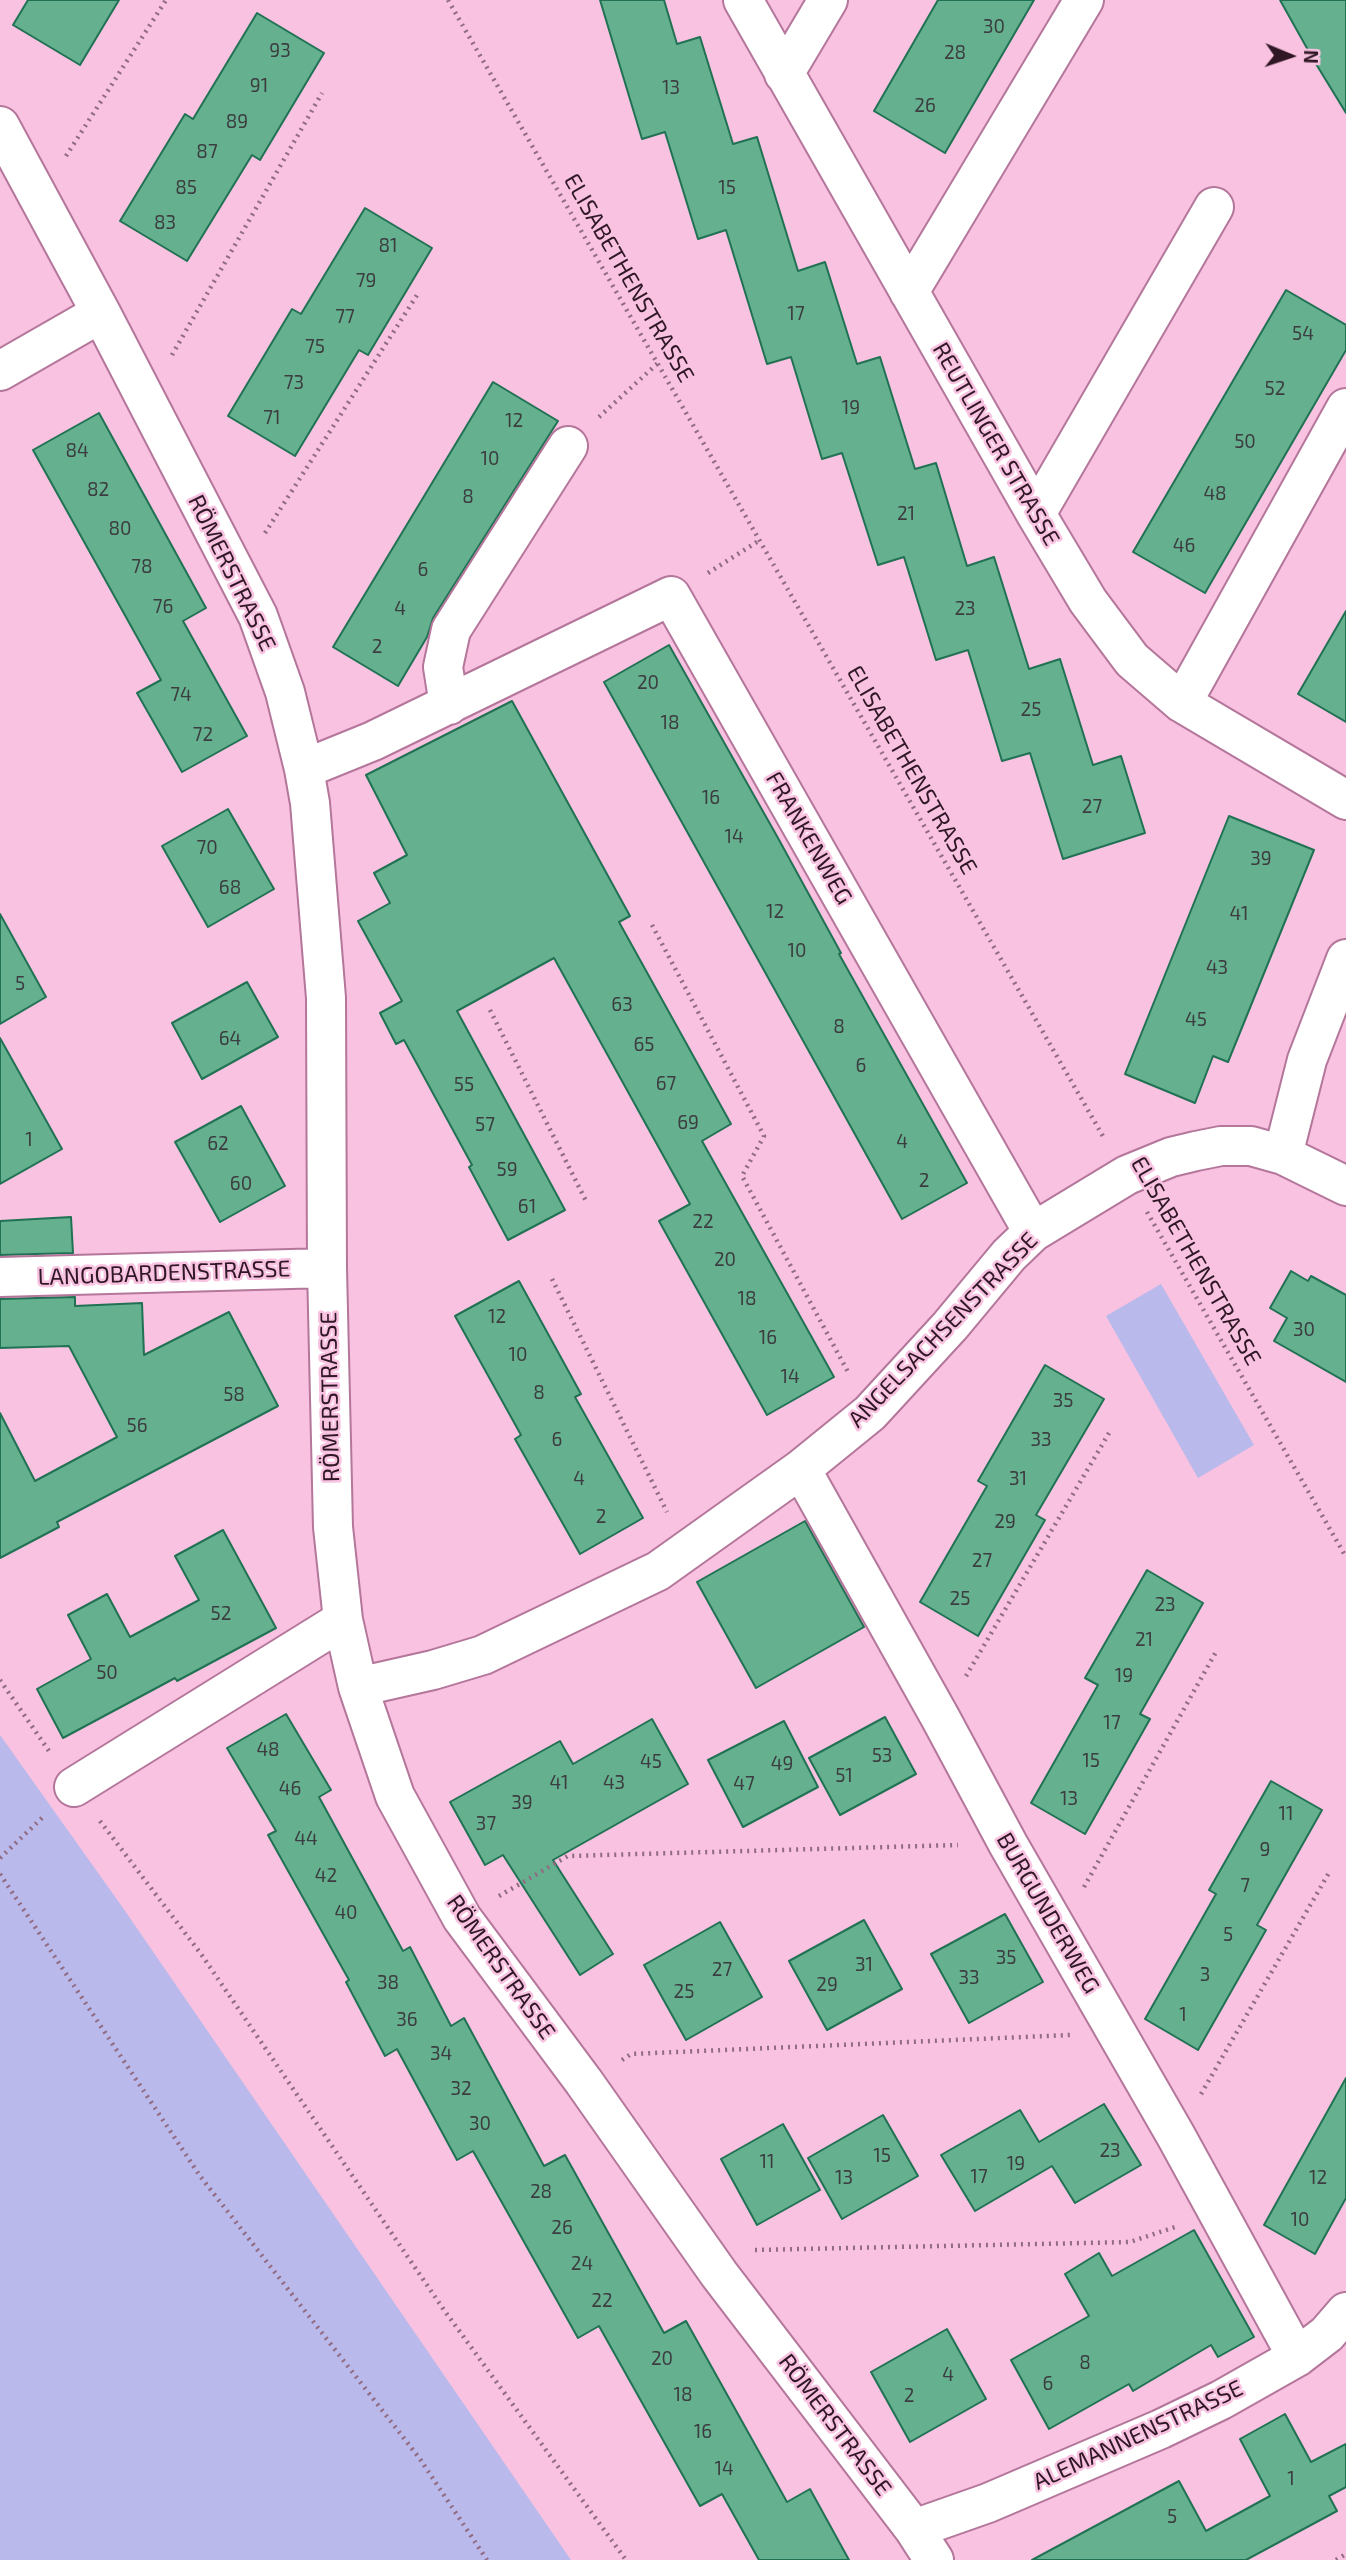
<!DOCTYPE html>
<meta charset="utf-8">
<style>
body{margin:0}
#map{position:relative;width:1346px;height:2560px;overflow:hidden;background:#f8c2e0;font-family:"Exo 2",sans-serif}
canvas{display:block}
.north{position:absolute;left:1255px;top:21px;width:70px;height:70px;-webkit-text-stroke:5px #f8c2e0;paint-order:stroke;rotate:92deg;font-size:19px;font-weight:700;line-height:28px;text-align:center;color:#2f1725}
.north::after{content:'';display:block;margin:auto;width:24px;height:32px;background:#2f1725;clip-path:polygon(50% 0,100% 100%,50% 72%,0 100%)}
</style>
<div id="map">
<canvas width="1346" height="2560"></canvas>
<div class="north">N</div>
</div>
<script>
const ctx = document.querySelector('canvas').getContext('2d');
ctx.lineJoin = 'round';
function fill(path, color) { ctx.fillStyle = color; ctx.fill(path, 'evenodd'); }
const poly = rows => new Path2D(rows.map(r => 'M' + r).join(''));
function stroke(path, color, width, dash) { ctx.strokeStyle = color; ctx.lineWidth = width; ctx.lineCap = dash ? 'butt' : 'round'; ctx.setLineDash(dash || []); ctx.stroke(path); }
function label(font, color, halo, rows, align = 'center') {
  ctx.font = font + ' "Exo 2",sans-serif'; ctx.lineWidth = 5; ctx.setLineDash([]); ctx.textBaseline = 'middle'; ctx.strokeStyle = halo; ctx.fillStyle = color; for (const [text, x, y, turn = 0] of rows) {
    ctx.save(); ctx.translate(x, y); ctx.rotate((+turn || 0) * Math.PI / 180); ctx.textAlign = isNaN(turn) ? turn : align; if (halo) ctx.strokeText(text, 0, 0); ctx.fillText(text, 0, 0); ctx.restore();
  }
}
fill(poly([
 [1161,1284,1254,1445,1198,1478,1106,1316],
 [0,1735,123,1908,571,2560,0,2560]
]), '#b9b9ec');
const building = poly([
 [28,0,119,0,80,65,13,25,28,0],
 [600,0,664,0,677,44,700,37,733,144,757,137,798,271,825,262,857,364,880,357,915,469,936,463,967,566,994,557,1029,669,1060,659,1093,765,1121,756,1145,833,1063,859,1030,753,1002,761,968,650,936,660,904,557,878,565,842,453,822,459,791,357,767,364,726,230,698,239,665,132,642,139,600,0],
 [938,0,1034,0,945,153,874,111,938,0],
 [1280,0,1346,0,1346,113,1313,59,1280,0],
 [257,13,324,53,260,160,252,155,187,261,120,221,185,114,193,119,257,13],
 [365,208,432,248,368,355,359,350,295,456,228,416,292,309,301,314,365,208],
 [1286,290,1346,325,1346,350,1205,593,1133,552,1286,290],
 [493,382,558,421,433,618,427,637,398,686,333,647,493,382],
 [99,413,206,608,183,621,247,736,182,772,137,693,161,680,33,450,99,413],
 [1346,611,1346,722,1298,694,1346,611],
 [669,645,778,838,841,953,839,954,967,1183,902,1219,604,682,669,645],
 [512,701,630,916,619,922,731,1124,702,1141,834,1377,767,1415,659,1221,690,1204,554,958,457,1011,565,1210,508,1240,469,1167,472,1165,404,1040,396,1044,380,1013,402,1001,358,921,390,903,374,873,407,855,366,775,512,701],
 [228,809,274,889,208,927,162,846,228,809],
 [1229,816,1314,850,1228,1062,1213,1056,1195,1103,1125,1074,1229,816],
 [0,914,46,997,0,1024,0,914],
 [247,982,278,1037,202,1079,172,1023,247,982],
 [0,1038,62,1149,0,1184,0,1038],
 [241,1106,285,1186,220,1222,175,1142,241,1106],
 [71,1217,73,1253,0,1255,0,1221,71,1217],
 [1291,1271,1308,1281,1311,1276,1346,1295,1346,1382,1274,1341,1287,1318,1270,1308,1291,1271],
 [519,1281,581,1394,575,1397,643,1518,580,1554,515,1439,521,1435,455,1316,519,1281],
 [75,1297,75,1306,142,1303,144,1355,229,1312,278,1406,57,1522,59,1527,0,1558,0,1413,35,1481,117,1437,69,1346,0,1348,0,1299,75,1297],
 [1045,1365,1104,1399,1036,1515,1045,1520,978,1636,920,1602,987,1486,978,1481,1045,1365],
 [805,1521,864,1627,756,1688,697,1582,805,1521],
 [223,1530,276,1628,177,1681,175,1678,63,1738,37,1689,91,1659,68,1615,107,1594,130,1637,199,1600,175,1556,223,1530],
 [1147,1570,1203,1603,1140,1714,1150,1719,1085,1834,1031,1803,1098,1685,1085,1678,1147,1570],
 [286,1714,331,1790,319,1797,403,1951,410,1947,451,2026,464,2018,544,2166,565,2155,664,2333,686,2321,787,2502,810,2489,849,2560,759,2560,722,2494,700,2506,599,2326,578,2338,473,2151,457,2160,397,2049,385,2056,346,1982,349,1980,268,1835,276,1831,227,1748,286,1714],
 [885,1717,916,1774,840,1815,809,1758,885,1717],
 [652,1719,688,1784,553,1860,613,1954,580,1975,503,1855,485,1865,450,1802,560,1741,573,1764,652,1719],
 [784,1721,818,1787,743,1827,708,1760,784,1721],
 [1271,1781,1322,1810,1257,1925,1266,1930,1198,2050,1145,2019,1216,1894,1209,1890,1271,1781],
 [1005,1914,1043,1982,969,2023,931,1954,1005,1914],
 [864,1920,902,1989,827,2030,789,1961,864,1920],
 [720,1922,762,1997,686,2040,644,1965,720,1922],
 [1346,2078,1346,2198,1315,2254,1264,2225,1346,2078],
 [1104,2104,1141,2165,1075,2203,1052,2166,975,2211,941,2155,1020,2110,1039,2142,1104,2104],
 [883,2115,918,2176,842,2219,808,2158,883,2115],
 [783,2124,820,2190,757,2225,721,2159,783,2124],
 [1194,2230,1254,2337,1218,2357,1211,2345,1133,2391,1129,2384,1049,2429,1011,2360,1089,2316,1065,2274,1099,2253,1112,2276,1194,2230],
 [947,2329,986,2399,910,2442,871,2372,947,2329],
 [1285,2414,1311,2462,1346,2444,1346,2487,1329,2496,1337,2511,1246,2560,1032,2560,1179,2481,1206,2531,1270,2496,1240,2439,1285,2414]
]);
fill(building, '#64b08f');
stroke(building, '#217254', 2);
const minor = poly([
 [743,0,1036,514,1088,601,1132,660,1182,703,1346,800],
 [784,74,828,0],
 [0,126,101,313,258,616,285,692,304,769,310,803,326,998,327,1268,333,1527,343,1620,358,1687,395,1796,462,1918,584,2082,719,2274,914,2529,934,2560],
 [909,292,1084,0],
 [0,371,101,313],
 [1036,514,1214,207],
 [1182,703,1346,408],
 [449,705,443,667,451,630,568,446],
 [304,769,373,741,671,596,1033,1232],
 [1283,1155,1307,1060,1346,959],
 [0,1277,327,1268],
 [801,1469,941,1719,1008,1844,1176,2136,1297,2357],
 [358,1687,433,1670,483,1655,658,1571,801,1469,870,1413,950,1326,1009,1255,1033,1232,1127,1175,1171,1157,1196,1151,1221,1146,1251,1146,1283,1155,1346,1186],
 [74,1787,343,1620],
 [914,2529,988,2503,1161,2429,1221,2400,1297,2357,1327,2334,1346,2312]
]);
stroke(minor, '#b4769a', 42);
stroke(poly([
 [448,0,1104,1138],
 [66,156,166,0],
 [172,355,322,93],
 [599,417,658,363],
 [265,533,419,292],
 [708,573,760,540],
 [652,925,764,1136,742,1176,848,1372],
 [490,1010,587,1203],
 [1147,1212,1346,1557],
 [552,1279,667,1512],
 [966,1676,1109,1433],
 [0,1680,49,1751],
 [100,1821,201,1954,444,2310,626,2560],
 [0,1858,43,1817],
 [0,1874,200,2176,420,2459,487,2560],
 [1084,1887,1217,1650],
 [499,1896,568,1856,958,1845],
 [622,2060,631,2054,1070,2035],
 [1201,2094,1330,1871],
 [755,2250,1130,2242,1178,2226],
 [1336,2560,1346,2554]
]), '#916b81', 4.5, [2, 5]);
stroke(minor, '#fff', 38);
label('19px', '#3c3d40', null, [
 ["30",994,27],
 ["93",280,51],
 ["28",955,53],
 ["91",259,86],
 ["13",671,88],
 ["26",925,106],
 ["89",237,122],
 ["87",207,152],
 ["85",186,188],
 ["15",727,188],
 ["83",165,223],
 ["81",388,246],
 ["79",366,281],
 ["17",796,314],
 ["77",345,317],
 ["54",1303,334],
 ["75",315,347],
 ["73",294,383],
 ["52",1275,389],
 ["19",851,408],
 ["71",272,418],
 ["12",514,421],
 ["50",1245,442],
 ["84",77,451],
 ["10",490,459],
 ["82",98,490],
 ["48",1215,494],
 ["8",468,497],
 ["21",906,514],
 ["80",120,529],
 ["46",1184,546],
 ["78",142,567],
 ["6",423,570],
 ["76",163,607],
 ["4",400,609],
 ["23",965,609],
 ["2",377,647],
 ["20",648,683],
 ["74",181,695],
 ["25",1031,710],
 ["18",670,723],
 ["72",203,735],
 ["16",711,798],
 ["27",1092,807],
 ["14",734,837],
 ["70",207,848],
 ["39",1261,859],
 ["68",230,888],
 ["12",775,912],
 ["41",1239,914],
 ["10",797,951],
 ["43",1217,968],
 ["5",20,984],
 ["63",622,1005],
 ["45",1196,1020],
 ["8",839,1027],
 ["64",230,1039],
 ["65",644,1045],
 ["6",861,1066],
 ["67",666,1084],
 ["55",464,1085],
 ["69",688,1123],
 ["57",485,1125],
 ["1",29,1140],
 ["4",902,1142],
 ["62",218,1144],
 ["59",507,1170],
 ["2",924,1181],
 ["60",241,1184],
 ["61",527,1207],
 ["22",703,1222],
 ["20",725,1260],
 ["18",747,1299],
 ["12",497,1317],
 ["30",1304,1330],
 ["16",768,1338],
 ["10",518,1355],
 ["14",790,1377],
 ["8",539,1393],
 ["58",234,1395],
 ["35",1063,1401],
 ["56",137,1426],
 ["6",557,1440],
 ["33",1041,1440],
 ["4",579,1479],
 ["31",1018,1479],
 ["2",601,1517],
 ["29",1005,1522],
 ["27",982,1561],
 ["25",960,1599],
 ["23",1165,1605],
 ["52",221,1614],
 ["21",1144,1640],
 ["50",107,1673],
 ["19",1124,1676],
 ["17",1112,1723],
 ["48",268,1750],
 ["53",882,1756],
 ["15",1091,1761],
 ["45",651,1762],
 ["49",782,1764],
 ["51",844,1776],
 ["41",559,1783],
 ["43",614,1783],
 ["47",744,1784],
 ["46",290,1789],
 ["13",1069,1799],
 ["39",522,1803],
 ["11",1286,1814],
 ["37",486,1824],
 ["44",306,1839],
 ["9",1265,1850],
 ["42",326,1876],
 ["7",1245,1886],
 ["40",346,1913],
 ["5",1228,1935],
 ["35",1006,1958],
 ["31",864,1965],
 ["27",722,1970],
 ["3",1205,1975],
 ["33",969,1978],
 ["38",388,1983],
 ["29",827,1985],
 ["25",684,1992],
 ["1",1183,2015],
 ["36",407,2020],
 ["34",441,2054],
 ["32",461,2089],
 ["30",480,2124],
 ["23",1110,2151],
 ["15",882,2156],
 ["11",767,2162],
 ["19",1016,2164],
 ["17",979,2177],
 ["13",844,2178],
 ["12",1318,2178],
 ["28",541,2192],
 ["10",1300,2220],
 ["26",562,2228],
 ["24",582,2264],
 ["22",602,2301],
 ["20",662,2359],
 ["8",1085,2363],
 ["4",948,2375],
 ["6",1048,2384],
 ["18",683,2395],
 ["2",909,2396],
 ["16",703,2432],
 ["14",724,2469],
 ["1",1291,2479],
 ["5",1172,2517]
]);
label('23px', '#2f1725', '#f8c2e0', [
 ["ELISABETHENSTRASSE",629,278,60],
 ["REUTLINGER STRASSE",996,444,60],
 ["RÖMERSTRASSE",232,573,64],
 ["ELISABETHENSTRASSE",912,770,60],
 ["FRANKENWEG",809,838,60],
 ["ELISABETHENSTRASSE",1196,1261,60],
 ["LANGOBARDENSTRASSE",164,1273,-2],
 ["ANGELSACHSENSTRASSE",943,1330,-46],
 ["RÖMERSTRASSE",330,1397,-91],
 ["BURGUNDERWEG",1048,1913,60],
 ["RÖMERSTRASSE",501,1967,55],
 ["RÖMERSTRASSE",835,2425,53],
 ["ALEMANNENSTRASSE",1138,2435,-25]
]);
</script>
